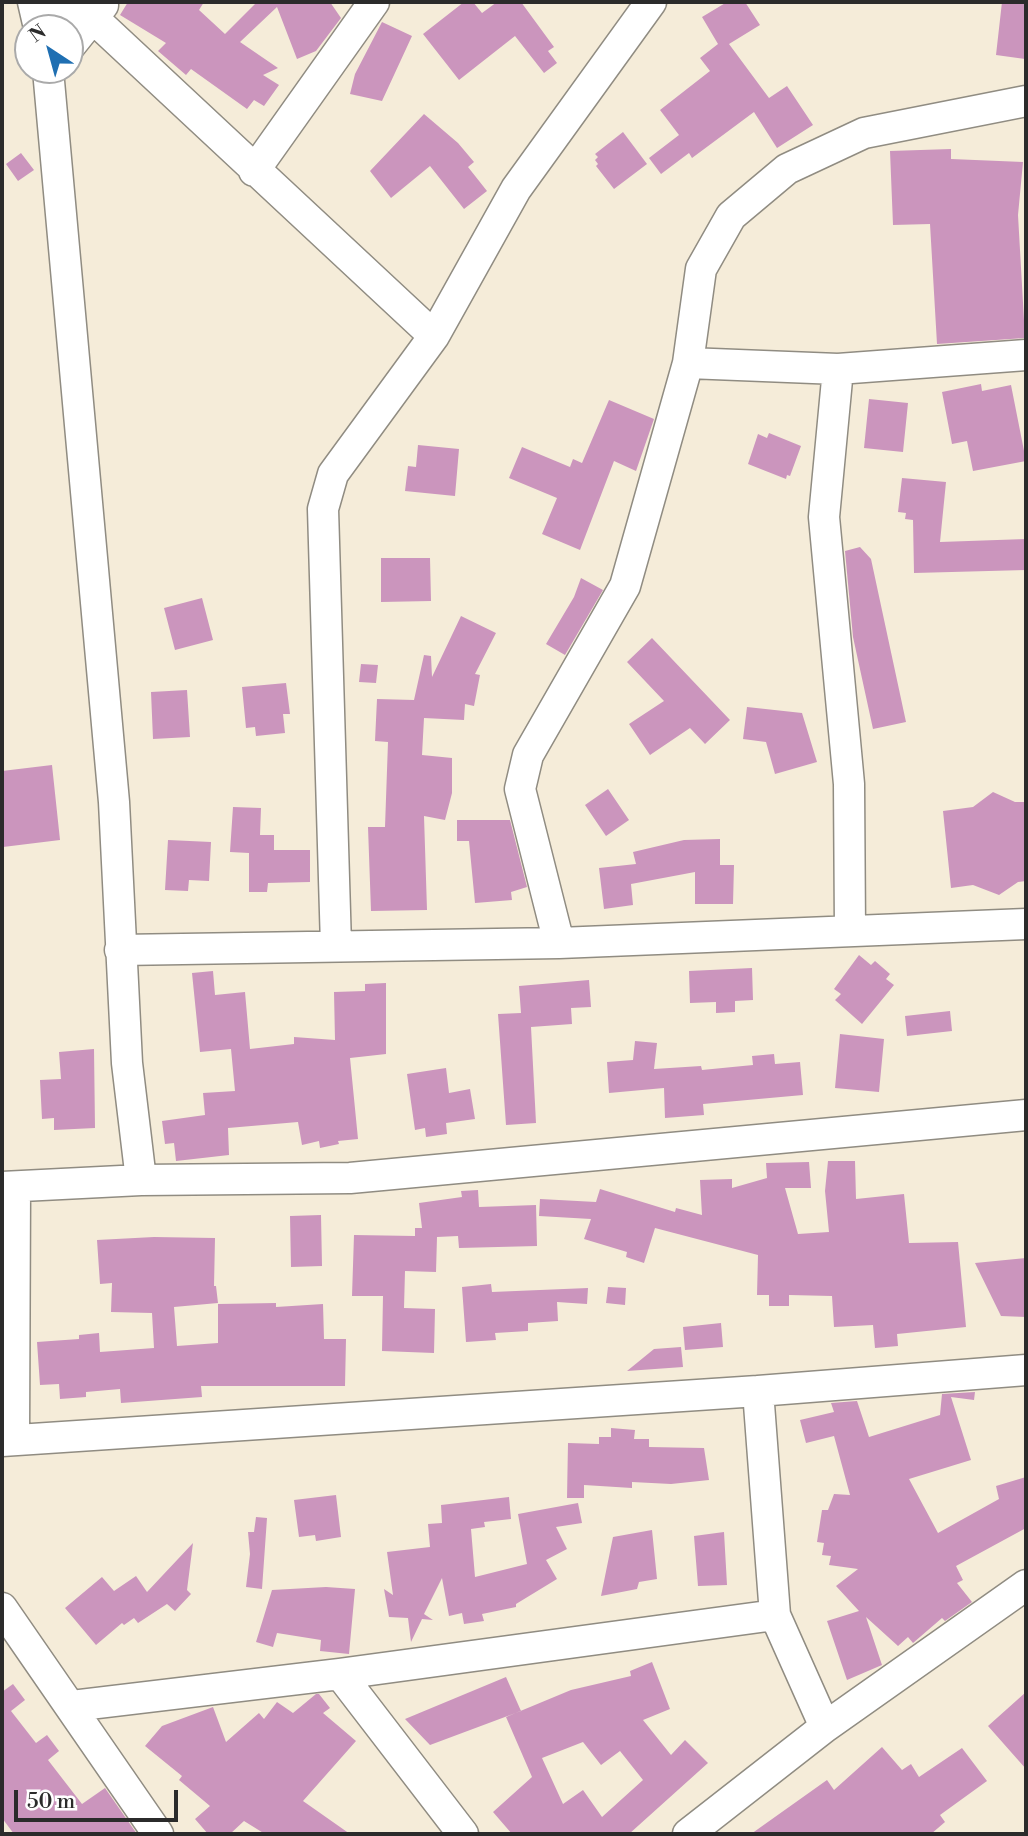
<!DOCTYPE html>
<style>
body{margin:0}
#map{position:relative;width:1028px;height:1836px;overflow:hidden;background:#f5ecd9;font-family:"Libre Bodoni",serif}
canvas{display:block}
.frame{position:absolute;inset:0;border:4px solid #2b2b2b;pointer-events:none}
.north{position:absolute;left:14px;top:14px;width:70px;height:70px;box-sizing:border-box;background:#fff;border:2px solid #aaa;border-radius:50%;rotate:324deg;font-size:19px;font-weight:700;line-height:28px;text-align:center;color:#2b2b2b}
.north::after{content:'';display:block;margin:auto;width:24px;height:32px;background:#1f6fb2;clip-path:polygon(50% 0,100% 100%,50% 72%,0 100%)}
.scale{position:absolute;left:14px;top:1790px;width:164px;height:32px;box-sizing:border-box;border:4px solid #2b2b2b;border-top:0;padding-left:9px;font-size:21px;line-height:24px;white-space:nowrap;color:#2b2b2b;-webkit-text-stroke:5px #fff;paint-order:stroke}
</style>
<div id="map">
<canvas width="1028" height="1836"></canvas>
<div class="frame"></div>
<div class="north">N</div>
<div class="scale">50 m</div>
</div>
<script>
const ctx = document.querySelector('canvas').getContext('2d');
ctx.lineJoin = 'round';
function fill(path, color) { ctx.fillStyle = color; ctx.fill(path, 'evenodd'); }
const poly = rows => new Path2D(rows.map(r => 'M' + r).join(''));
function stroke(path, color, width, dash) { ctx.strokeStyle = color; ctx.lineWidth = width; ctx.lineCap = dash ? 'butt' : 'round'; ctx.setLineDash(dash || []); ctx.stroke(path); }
fill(poly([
 [128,2,204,2,199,10,225,34,257,2,330,2,341,18,316,51,297,59,277,7,240,42,278,68,263,75,279,85,264,106,254,100,247,109,191,69,186,75,158,51,166,43,120,15],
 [464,2,473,2,482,13,497,2,521,2,554,47,548,51,557,63,544,73,515,36,459,80,423,34],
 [727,2,745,2,760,25,729,44,769,98,787,86,813,125,777,148,754,112,692,158,689,153,661,174,649,158,679,135,660,110,710,71,700,58,718,44,702,17],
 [1002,2,1026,2,1025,59,996,55],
 [382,22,412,36,382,101,350,94,355,74],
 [424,114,458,143,474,162,468,167,487,191,464,209,430,166,391,198,370,171],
 [623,132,647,164,614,189,596,166,598,164,595,160,598,157,595,154],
 [951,149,951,159,1023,162,1018,215,1025,338,937,344,930,224,893,225,890,151],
 [21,153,34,170,18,181,6,164],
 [981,384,982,391,1011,385,1026,461,973,471,967,441,952,444,942,392],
 [869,399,908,403,903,452,864,448],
 [609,400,654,419,636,471,614,461,580,550,542,534,557,498,509,478,522,447,570,467,573,459,582,463],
 [769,433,801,446,790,476,787,475,786,479,748,464,758,434,767,438],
 [418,445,459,449,455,496,405,491,408,466,416,467],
 [902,478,946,482,940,542,1026,539,1026,570,914,573,913,520,905,519,906,513,898,512],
 [860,547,871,559,906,722,873,729,853,637,845,551],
 [381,558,430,558,431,601,381,602],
 [581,578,603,590,565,655,546,644,574,597],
 [202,598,213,640,175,650,164,608],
 [461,616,496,633,475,674,480,675,474,706,465,704,464,720,424,718,422,755,452,758,452,793,445,820,424,816,427,910,371,911,368,827,385,827,388,742,375,741,377,699,414,700,424,655,431,656,432,677],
 [652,638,730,720,705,744,690,728,650,755,629,724,664,701,627,662],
 [361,664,378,665,376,683,359,682],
 [286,683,290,714,283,714,285,733,256,736,255,727,246,728,242,687],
 [187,690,190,737,153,739,151,692],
 [747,707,802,713,817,762,775,774,766,742,743,739],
 [52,765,60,840,3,847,2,771],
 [608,789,629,820,606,836,585,805],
 [993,792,1015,802,1026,802,1026,881,1018,882,999,895,973,885,951,888,943,811,973,807],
 [233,807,261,808,260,835,274,835,274,850,310,850,310,882,268,883,267,892,249,892,249,853,230,852],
 [457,820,510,820,527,887,511,892,512,900,475,903,469,841,457,841],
 [720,839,720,865,734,865,733,904,695,904,695,872,631,884,633,905,604,909,599,868,636,864,633,852,684,840],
 [168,840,211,842,209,881,189,880,188,891,165,890],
 [859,955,871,965,875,961,890,974,886,979,894,985,862,1024,835,1000,841,994,834,989],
 [752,968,753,1000,735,1001,735,1012,716,1013,716,1002,690,1003,689,971],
 [213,971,215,995,245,992,250,1049,294,1044,294,1037,335,1040,334,992,365,991,365,984,386,983,386,1054,350,1058,358,1139,338,1141,339,1144,320,1148,319,1141,302,1145,298,1122,228,1128,229,1155,176,1161,174,1143,165,1144,162,1121,205,1115,203,1093,235,1091,231,1049,200,1052,192,973],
 [589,980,591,1007,571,1008,572,1024,531,1027,536,1123,506,1125,498,1014,521,1013,519,986],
 [950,1011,952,1031,907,1036,905,1016],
 [840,1034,884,1039,879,1092,835,1088],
 [635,1041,657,1043,654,1069,701,1066,702,1070,753,1065,752,1056,774,1054,775,1064,800,1062,803,1095,703,1104,704,1115,665,1118,664,1088,609,1093,607,1062,633,1060],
 [94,1049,95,1128,54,1130,54,1118,42,1119,40,1080,61,1079,59,1052],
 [446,1068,449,1093,470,1089,475,1119,446,1123,447,1134,426,1137,425,1128,415,1130,407,1074],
 [828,1161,855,1161,856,1199,904,1194,909,1243,958,1242,966,1327,897,1334,898,1346,875,1348,873,1325,834,1327,832,1296,789,1295,789,1306,769,1306,769,1295,757,1295,758,1255,655,1228,644,1263,626,1257,627,1252,584,1239,591,1219,539,1216,540,1199,596,1202,600,1189,675,1212,676,1208,702,1215,700,1180,732,1179,732,1188,767,1178,766,1163,809,1162,811,1188,785,1188,798,1234,829,1232,825,1191],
 [478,1190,479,1207,536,1205,537,1246,459,1248,458,1236,437,1237,436,1272,405,1271,404,1308,435,1309,434,1353,382,1351,383,1296,352,1296,354,1235,415,1236,415,1228,422,1228,419,1203,462,1197,461,1191],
 [321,1215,322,1266,291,1267,290,1216],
 [154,1237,215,1238,214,1286,216,1286,218,1303,174,1307,177,1346,218,1343,218,1304,276,1303,276,1307,323,1304,324,1339,346,1339,345,1386,201,1386,202,1397,121,1403,120,1389,86,1392,86,1397,60,1399,59,1384,40,1385,37,1342,79,1339,79,1335,99,1333,100,1352,154,1348,152,1313,111,1312,112,1283,100,1284,97,1240],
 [1026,1258,1026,1317,1001,1316,975,1263],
 [491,1284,492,1292,588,1288,587,1304,557,1302,558,1321,528,1323,528,1331,495,1333,496,1340,466,1342,462,1287],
 [608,1287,626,1288,625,1305,606,1303],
 [721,1323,723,1347,685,1350,683,1327],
 [681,1347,683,1367,627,1371,654,1349],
 [975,1392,974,1400,951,1397,971,1460,909,1479,938,1533,999,1499,996,1486,1026,1477,1026,1528,956,1566,963,1580,957,1583,972,1602,945,1621,942,1618,913,1643,908,1637,898,1646,866,1617,882,1665,847,1680,827,1621,859,1611,836,1586,858,1569,829,1565,831,1556,822,1555,824,1543,817,1542,822,1510,828,1510,834,1494,850,1495,834,1436,806,1443,800,1420,834,1412,831,1403,857,1401,869,1437,940,1415,942,1394],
 [611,1428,635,1430,634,1439,649,1439,649,1447,704,1448,709,1480,671,1484,632,1482,632,1488,584,1485,584,1498,567,1498,568,1443,599,1444,599,1437,611,1437],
 [336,1495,341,1537,316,1541,315,1535,299,1537,294,1500],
 [509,1497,511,1519,484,1522,485,1527,471,1529,475,1577,527,1564,518,1514,578,1503,582,1523,556,1527,567,1549,546,1560,557,1579,516,1604,516,1607,482,1614,484,1621,464,1624,462,1613,449,1616,442,1578,424,1614,433,1620,422,1619,411,1642,408,1618,389,1617,384,1589,393,1595,387,1552,430,1547,428,1524,442,1523,441,1505],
 [256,1517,267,1518,262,1589,246,1587,250,1554,248,1532,254,1532],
 [652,1530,657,1579,639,1582,637,1589,601,1596,613,1537],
 [724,1532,727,1585,698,1586,694,1536],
 [193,1543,187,1590,191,1594,175,1611,167,1604,138,1623,134,1618,124,1625,122,1623,96,1645,65,1608,102,1577,114,1591,136,1576,147,1592],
 [326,1587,355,1589,349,1654,320,1651,321,1640,277,1633,273,1647,256,1642,272,1590],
 [652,1662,670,1709,643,1720,671,1755,685,1740,708,1763,629,1834,512,1834,493,1812,532,1777,506,1717,571,1690,631,1676,630,1671],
 [583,1742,601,1765,620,1751,643,1780,602,1817,583,1790,563,1804,542,1758],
 [506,1677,521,1711,430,1745,405,1719],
 [13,1684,25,1700,11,1711,36,1743,47,1735,59,1751,48,1760,82,1804,105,1788,137,1834,14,1834,2,1818,2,1692],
 [1026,1692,1026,1769,988,1726],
 [316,1694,319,1694,330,1708,323,1713,356,1741,303,1801,350,1834,265,1834,244,1821,230,1834,208,1834,195,1819,210,1806,179,1780,182,1776,145,1746,162,1726,213,1707,226,1742,259,1713,264,1719,277,1702,293,1713],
 [882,1747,902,1770,911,1764,919,1777,962,1748,987,1781,940,1815,945,1822,931,1834,751,1834,827,1780,834,1790]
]), '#cb95bd');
const minor = poly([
 [33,2,39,28],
 [53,2,94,19,434,336],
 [70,46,103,5],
 [254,171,374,2],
 [688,363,838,369,1026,355],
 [838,369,824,517,849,784,850,931],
 [559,943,520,789,528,755,625,586,688,363,701,269,731,216,787,169,864,133,1026,101],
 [336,946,323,509,333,474,434,336,516,189,651,2],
 [120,950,559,943,1026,924],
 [141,1180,350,1178,1026,1115],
 [2,1187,141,1180,127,1063,114,802,48,70],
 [758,1391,775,1615,825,1727],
 [14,1439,15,1187],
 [2,1441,758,1391,1026,1370],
 [2,1608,158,1834],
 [340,1674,463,1834],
 [72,1706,340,1674,775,1615],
 [688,1834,825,1727,1026,1585]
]);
stroke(minor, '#908c82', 33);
stroke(minor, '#fff', 30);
</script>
